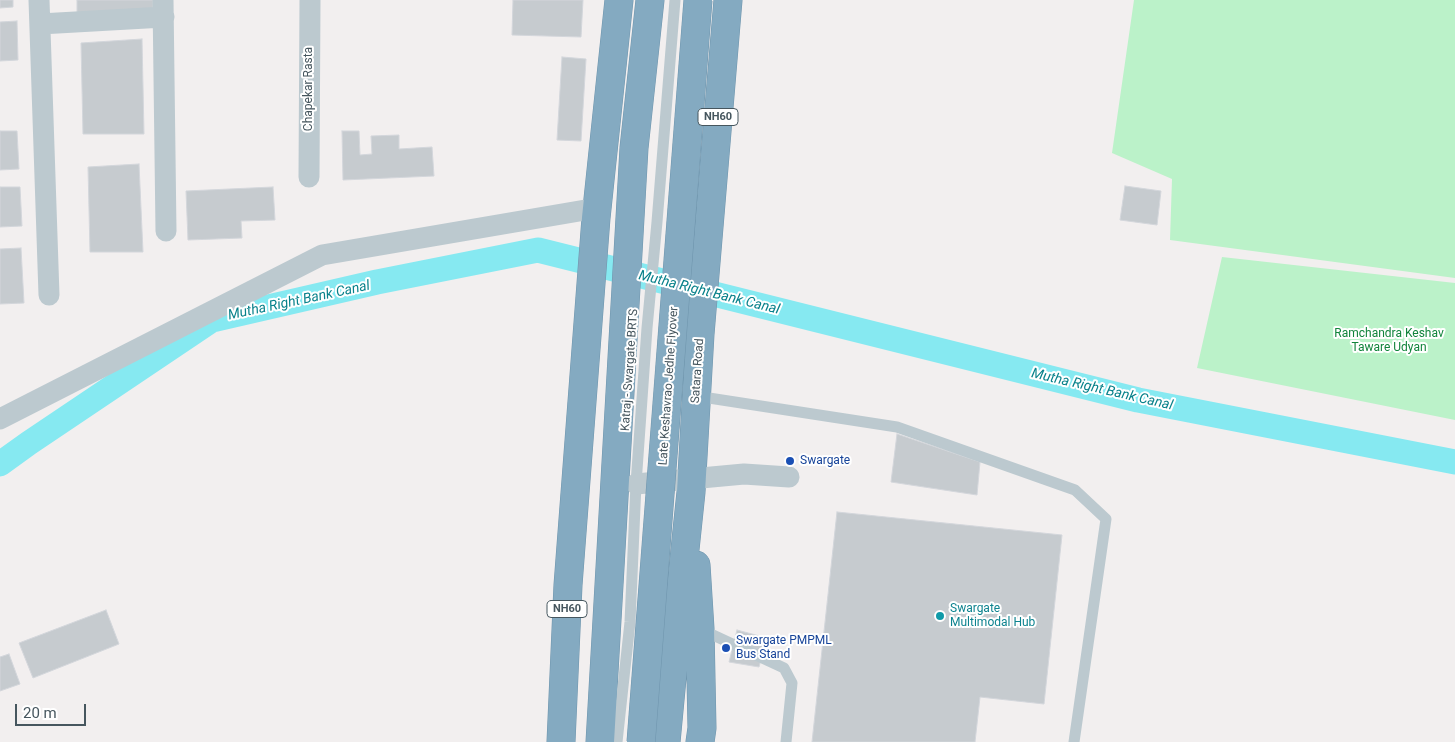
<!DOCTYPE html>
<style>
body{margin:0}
#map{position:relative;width:1455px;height:742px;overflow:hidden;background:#f2efef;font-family:Roboto,sans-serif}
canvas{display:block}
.scale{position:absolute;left:15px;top:704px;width:71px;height:22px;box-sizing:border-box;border:2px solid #46565e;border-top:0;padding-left:6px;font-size:15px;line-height:18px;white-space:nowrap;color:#46565e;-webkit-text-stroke:4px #fff;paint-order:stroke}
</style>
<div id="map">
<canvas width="1455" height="742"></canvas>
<div class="scale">20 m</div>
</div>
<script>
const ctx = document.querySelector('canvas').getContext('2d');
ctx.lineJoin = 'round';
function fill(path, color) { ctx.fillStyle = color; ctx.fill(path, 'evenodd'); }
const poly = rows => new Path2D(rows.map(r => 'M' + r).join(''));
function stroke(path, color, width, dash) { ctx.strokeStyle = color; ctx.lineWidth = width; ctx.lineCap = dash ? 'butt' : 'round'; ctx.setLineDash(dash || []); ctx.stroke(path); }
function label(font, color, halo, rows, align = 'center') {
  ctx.font = font + ' Roboto,sans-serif'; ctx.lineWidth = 4; ctx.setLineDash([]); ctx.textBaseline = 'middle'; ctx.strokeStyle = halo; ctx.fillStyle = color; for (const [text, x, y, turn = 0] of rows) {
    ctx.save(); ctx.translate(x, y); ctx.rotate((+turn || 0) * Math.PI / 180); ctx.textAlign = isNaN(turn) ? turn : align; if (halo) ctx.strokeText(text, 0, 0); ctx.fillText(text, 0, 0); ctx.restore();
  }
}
fill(poly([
 [1134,0,1455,0,1455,278,1170,240,1172,179,1112,153],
 [1222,257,1455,283,1455,420,1197,368]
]), '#bbf2c9');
stroke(poly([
 [0,464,29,443,212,320,377,282,538,250,1138,400,1455,462]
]), '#86e9f1', 25);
const building = poly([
 [0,0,13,0,13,7,0,8,0,0],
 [77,0,153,0,153,12,77,16,77,0],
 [513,0,583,0,581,37,512,35,513,0],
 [17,21,18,60,0,61,0,22,17,21],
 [142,39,144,134,83,134,81,43,142,39],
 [562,57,586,59,581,141,557,140,562,57],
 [0,131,17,131,19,169,0,170,0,131],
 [342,131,359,131,360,155,372,154,371,136,399,135,399,149,432,147,434,176,343,180,342,131],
 [139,164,143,252,90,252,88,167,139,164],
 [1125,186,1161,191,1157,225,1120,220,1125,186],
 [0,187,20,187,22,226,0,227,0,187],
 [273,187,275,220,241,221,242,238,188,240,186,191,273,187],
 [21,248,24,303,0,304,0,249,21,248],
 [897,434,980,462,977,495,891,482,897,434],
 [837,512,1062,535,1044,704,980,697,975,742,812,742,837,512],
 [106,610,119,644,33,678,19,643,106,610],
 [737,630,767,638,759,667,729,662,737,630],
 [9,654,20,684,0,691,0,657,9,654]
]);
fill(building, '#c6cbcf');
stroke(building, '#d3d6db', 1);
const highway = poly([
 [696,565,700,629,702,728,700,742],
 [561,742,568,585,596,218,619,0],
 [600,742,634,148,650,0],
 [666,742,677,626,691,492,700,334,728,0]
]);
stroke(highway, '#6f95ad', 29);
stroke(poly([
 [696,396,897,427,1075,490,1106,519,1074,742],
 [700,629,784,668,792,683,786,742],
 [617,742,630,622,636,484,647,328,657,222,675,0]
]), '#bcc9cf', 11);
stroke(poly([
 [39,0,49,295],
 [163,0,166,231],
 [40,24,164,17],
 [309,177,310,0],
 [0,419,322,255,597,208],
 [636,484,744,474,789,477]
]), '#bcc9cf', 21);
stroke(highway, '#84aac1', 28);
const highwayBridge = poly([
 [641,742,698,0]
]);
stroke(highwayBridge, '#6f95ad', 29, []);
stroke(highwayBridge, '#84aac1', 28);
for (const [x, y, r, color] of [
 [790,461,5,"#1a4fb4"],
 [940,616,5,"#0f9aa8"],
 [726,648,5,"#1a4fb4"]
]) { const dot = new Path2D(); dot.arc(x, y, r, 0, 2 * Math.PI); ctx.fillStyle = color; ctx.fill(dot); stroke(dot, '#fff', 2); }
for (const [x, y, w] of [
 [718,117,40],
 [567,609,40]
]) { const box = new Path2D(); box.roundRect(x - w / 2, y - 8.5, w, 17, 4); ctx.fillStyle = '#fff'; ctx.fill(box); stroke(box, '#46565e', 1); }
label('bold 11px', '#46565e', null, [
 ["NH60",718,117],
 ["NH60",567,609]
]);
label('12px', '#46565e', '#fff', [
 ["Chapekar Rasta",309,89,-90],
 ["Katraj - Swargate BRTS",630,370,-86],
 ["Satara Road",698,371,-86],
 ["Late Keshavrao Jedhe Flyover",669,386,-86]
]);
label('12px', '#11843b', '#fff', [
 ["Ramchandra Keshav",1389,334],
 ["Taware Udyan",1389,348]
]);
label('12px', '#164399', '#fff', [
 ["Swargate",800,461],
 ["Swargate PMPML",736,641],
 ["Bus Stand",736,655]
], 'left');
label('12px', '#0d838f', '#fff', [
 ["Swargate",950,609],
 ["Multimodal Hub",950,623]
], 'left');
label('italic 14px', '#07818a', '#fff', [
 ["Mutha Right Bank Canal",709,293,14],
 ["Mutha Right Bank Canal",299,301,-12],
 ["Mutha Right Bank Canal",1102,390,13]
]);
</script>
